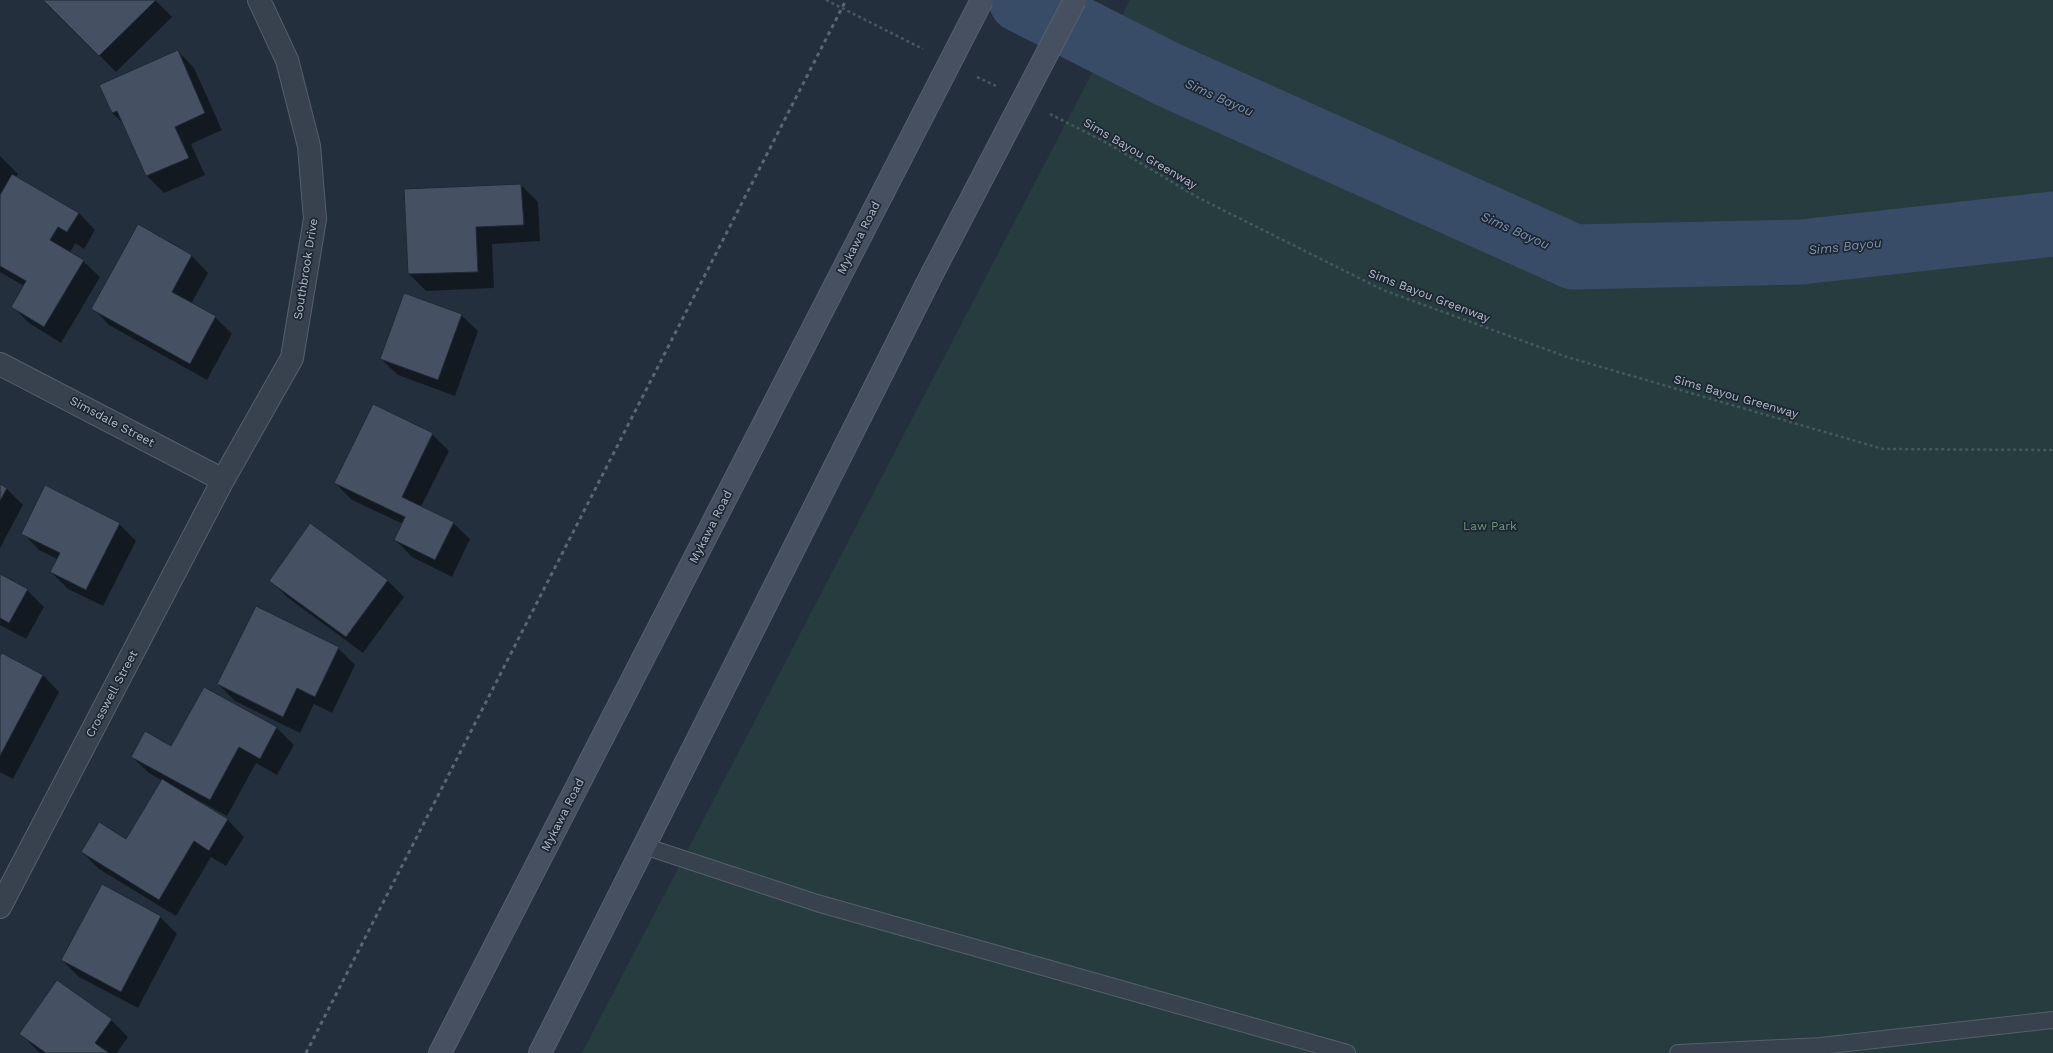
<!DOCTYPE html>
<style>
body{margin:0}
canvas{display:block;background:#242f3e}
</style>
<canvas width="2053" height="1053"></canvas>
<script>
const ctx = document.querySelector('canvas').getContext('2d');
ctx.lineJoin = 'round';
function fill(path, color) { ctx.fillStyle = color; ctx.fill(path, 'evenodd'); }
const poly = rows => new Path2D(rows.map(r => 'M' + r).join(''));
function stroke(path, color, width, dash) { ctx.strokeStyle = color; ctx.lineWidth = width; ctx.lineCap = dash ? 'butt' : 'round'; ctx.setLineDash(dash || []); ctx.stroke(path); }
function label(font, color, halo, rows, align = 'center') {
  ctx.font = font + ' "Work Sans",sans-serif'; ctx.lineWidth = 3.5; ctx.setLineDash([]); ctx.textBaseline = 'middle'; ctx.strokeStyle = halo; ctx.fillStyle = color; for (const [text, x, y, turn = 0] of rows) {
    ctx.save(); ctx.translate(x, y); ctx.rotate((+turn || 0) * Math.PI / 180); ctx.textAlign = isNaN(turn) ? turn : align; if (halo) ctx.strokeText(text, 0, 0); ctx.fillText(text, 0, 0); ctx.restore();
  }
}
fill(poly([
 [1130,0,2053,0,2053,1053,582,1053]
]), '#263c3f');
fill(poly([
 [45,0,155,0,172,17,116,72],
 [178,51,194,68,222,130,191,144,205,175,164,193,147,176,124,124,112,113],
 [0,156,18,174,16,177,79,213,95,230,84,249,75,243,70,253,83,261,100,277,61,343,29,323,12,306,24,286,0,272],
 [521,185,538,202,540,241,492,244,494,288,426,291,409,274,405,190],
 [138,226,192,256,208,273,191,304,215,317,232,334,207,380,109,325,93,308],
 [461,315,478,331,455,396,398,375,381,359],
 [432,434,449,451,421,507,453,523,470,539,452,577,412,557,395,540,403,524,352,500,335,483],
 [0,485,7,489,23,505,0,548],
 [119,524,136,541,103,606,68,589,51,572,57,559,39,550,23,533],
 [0,576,27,590,44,607,26,639,0,625],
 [270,580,387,580,404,597,363,653,287,597],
 [338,648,355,665,332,713,314,704,300,733,235,701,218,684],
 [0,658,43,675,59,692,13,779,0,772],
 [204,688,277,728,294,745,277,775,256,763,227,816,196,799,195,800,228,820,244,837,226,866,211,857,176,916,99,869,82,852,127,841,163,781,149,773,132,757,172,747],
 [160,917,177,934,138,1008,79,977,62,960],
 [57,982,111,1020,128,1037,117,1053,40,1053,21,1034]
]), '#0007');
stroke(poly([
 [1021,0,1169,75,1574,257,1801,252,2053,224]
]), '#394c67', 65);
const building = poly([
 [43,0,156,0,99,56,43,0],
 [178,50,205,113,175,127,189,158,146,176,117,111,112,113,99,85,178,50],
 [12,174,79,213,67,232,58,227,50,240,84,260,44,327,11,307,26,281,0,266,0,195,12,174],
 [521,184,524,225,476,227,478,272,408,274,404,189,521,184],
 [138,224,192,255,172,292,216,316,190,364,91,309,138,224],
 [404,293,462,314,438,380,380,359,404,293],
 [373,404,433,433,402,497,454,522,435,560,394,540,405,517,334,483,373,404],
 [0,484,7,488,0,501,0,484],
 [45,485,120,523,86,590,50,572,60,553,21,534,45,485],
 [310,523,388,580,346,637,269,581,310,523],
 [0,574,28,589,9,623,0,618,0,574],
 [256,606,339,647,315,697,297,688,283,717,217,684,256,606],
 [2,653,43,675,0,756,0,656,2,653],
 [204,687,277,727,260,759,239,747,210,800,131,757,145,731,171,746,204,687],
 [162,779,228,819,209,851,194,841,159,900,81,852,99,822,126,839,162,779],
 [102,884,161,916,121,992,61,960,102,884],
 [57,980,112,1019,95,1043,109,1053,46,1053,19,1034,57,980]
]);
fill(building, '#455162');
stroke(building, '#1f2835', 1);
const lane = poly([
 [644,846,817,903,1347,1053],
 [1678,1053,1821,1046,2053,1020]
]);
const street = poly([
 [0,364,223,480],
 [0,907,223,480,292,358,315,219,309,146,287,60,259,0]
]);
const secondary = poly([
 [440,1053,860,237],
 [540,1053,932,274]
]);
stroke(lane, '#565f6c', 18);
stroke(street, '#565f6c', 24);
stroke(secondary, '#565f6c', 24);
stroke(poly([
 [826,0,923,49],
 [977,77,996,86],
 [1050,114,1107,143,1197,197,1383,290,1567,357,1883,449,2053,450]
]), '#44595c', 2.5, [3, 3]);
stroke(lane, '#38414e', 16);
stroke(street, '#38414e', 22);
stroke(secondary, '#465061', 22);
stroke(poly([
 [306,1053,846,0]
]), '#5a6575', 3, [4, 4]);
const secondaryBridge = poly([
 [860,237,982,0],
 [932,274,1075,0]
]);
stroke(secondaryBridge, '#565f6c', 24, []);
stroke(secondaryBridge, '#465061', 22);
label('12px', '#b4bcc9', '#1d2633', [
 ["Sims Bayou Greenway",1140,154,30],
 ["Mykawa Road",859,238,-63],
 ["Southbrook Drive",306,269,-81],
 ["Sims Bayou Greenway",1429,296,21],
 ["Sims Bayou Greenway",1736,397,16],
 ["Simsdale Street",112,422,28],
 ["Mykawa Road",711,527,-63],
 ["Crosswell Street",112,694,-62],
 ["Mykawa Road",563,815,-63]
]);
label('12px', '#6b9a76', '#1d2633', [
 ["Law Park",1490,526]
]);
label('italic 13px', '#7c92b1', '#1d2633', [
 ["Sims Bayou",1219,98,24],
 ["Sims Bayou",1515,231,24],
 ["Sims Bayou",1845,247,-6]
]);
</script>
